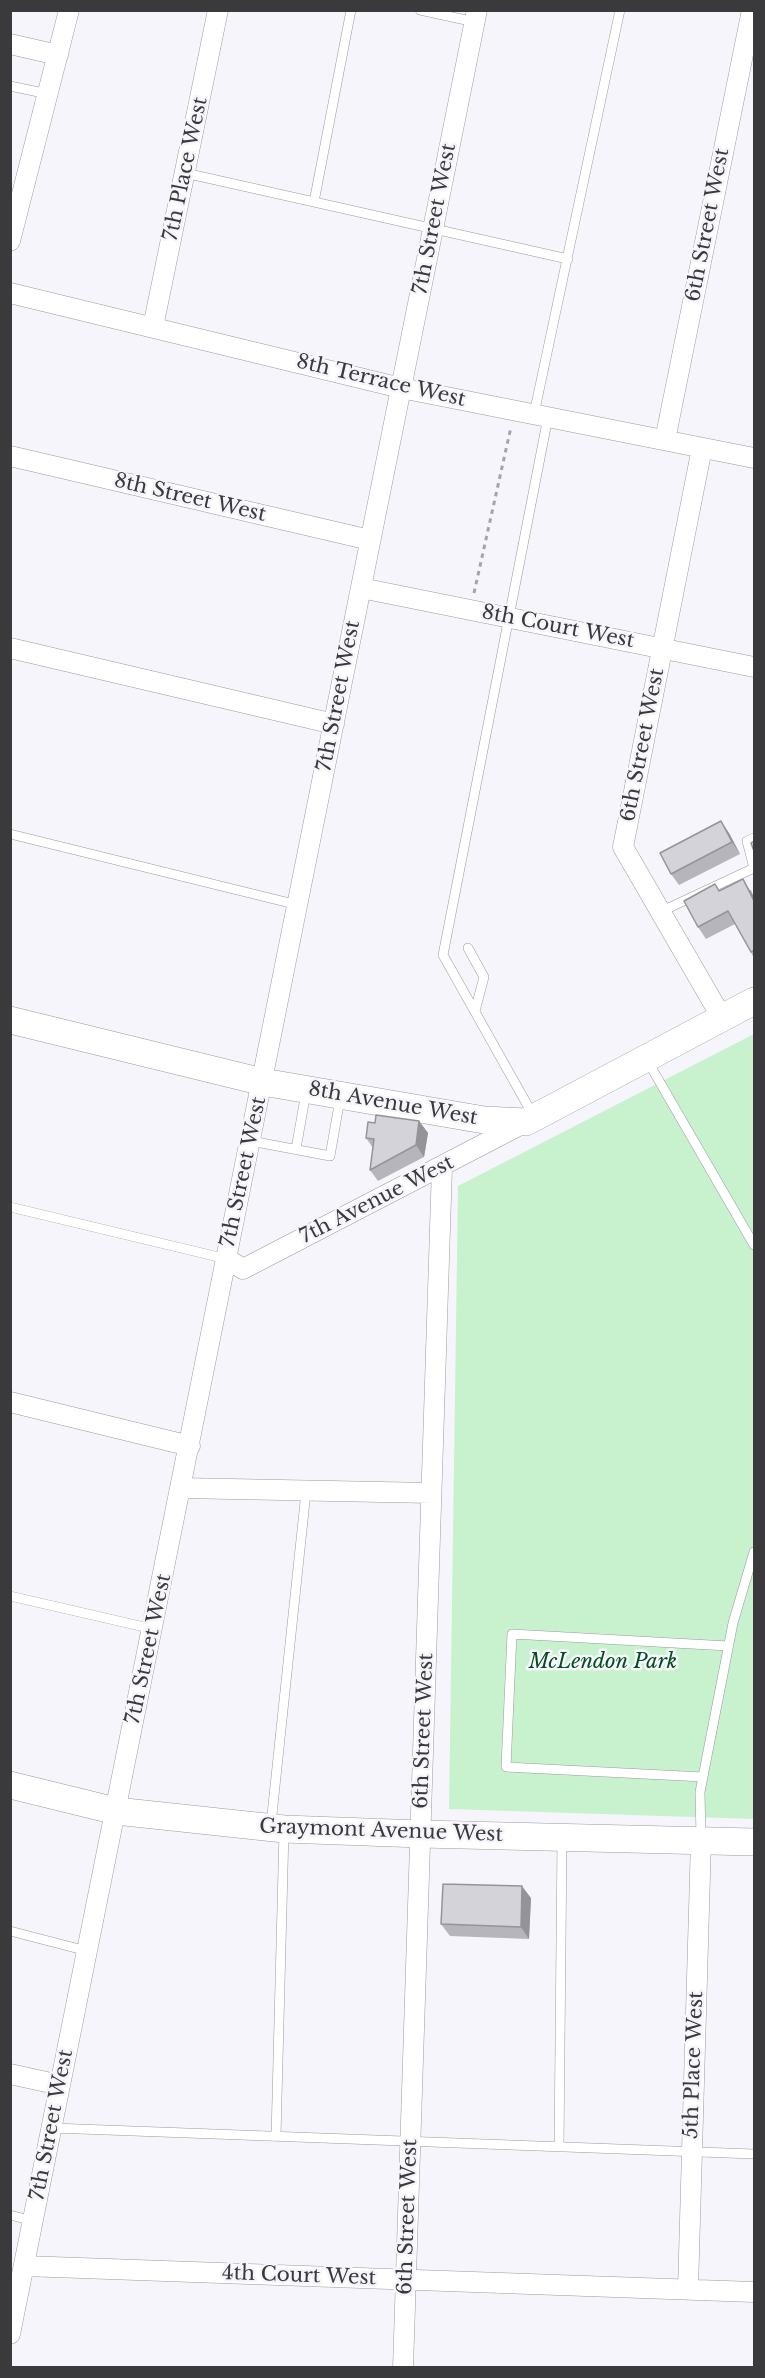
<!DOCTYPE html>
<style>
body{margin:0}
#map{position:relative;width:765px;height:2378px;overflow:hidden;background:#f6f5fc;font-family:"Libre Baskerville",serif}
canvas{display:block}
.frame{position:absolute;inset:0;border:12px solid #3a393c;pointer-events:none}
</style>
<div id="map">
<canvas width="765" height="2378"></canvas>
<div class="frame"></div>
</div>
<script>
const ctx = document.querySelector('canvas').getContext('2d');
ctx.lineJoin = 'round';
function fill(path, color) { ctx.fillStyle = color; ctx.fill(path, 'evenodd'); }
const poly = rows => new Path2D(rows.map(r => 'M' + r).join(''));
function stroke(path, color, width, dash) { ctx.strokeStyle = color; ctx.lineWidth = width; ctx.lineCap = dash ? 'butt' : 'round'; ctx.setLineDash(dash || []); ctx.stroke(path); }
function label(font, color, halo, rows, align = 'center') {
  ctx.font = font + ' "Libre Baskerville",serif'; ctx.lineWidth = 5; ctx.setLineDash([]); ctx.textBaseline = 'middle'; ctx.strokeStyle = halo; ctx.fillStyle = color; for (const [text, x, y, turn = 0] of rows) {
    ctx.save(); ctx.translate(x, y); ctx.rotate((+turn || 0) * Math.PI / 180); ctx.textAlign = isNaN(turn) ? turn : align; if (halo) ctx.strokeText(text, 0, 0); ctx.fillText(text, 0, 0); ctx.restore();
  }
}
fill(poly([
 [754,1034,754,1819,449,1809,458,1186]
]), '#c8f2ce');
const service = poly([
 [420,10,475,22],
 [10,86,48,94],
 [185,173,568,259],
 [314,202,351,10],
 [534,414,620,10],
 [10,834,298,905],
 [754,868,747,841,754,838],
 [660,912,754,868,754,869],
 [468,948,484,977,475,1011],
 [647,1060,754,1245],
 [533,1115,443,955,548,417],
 [251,1141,330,1156,340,1099],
 [296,1149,306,1092],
 [10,1207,227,1259],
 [10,1596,153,1629],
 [703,1777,506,1767,512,1634,728,1646],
 [271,1824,306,1492],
 [701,1838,700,1792,733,1623,754,1552],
 [10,1931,87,1951],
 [52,2128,754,2154],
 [276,2136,284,1831],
 [559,2146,562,1840],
 [10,2215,33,2221]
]);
const minor = poly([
 [10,44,58,55],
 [10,241,69,10],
 [10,293,401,388,754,458],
 [153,327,218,10],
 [665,440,752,10],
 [702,448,623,847,722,1018],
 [10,456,370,540],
 [361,588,754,667],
 [10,648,334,724],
 [227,1259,243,1269,526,1122],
 [10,1402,190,1446],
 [181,1488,431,1493],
 [10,2074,60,2085],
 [24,2266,754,2292],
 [688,2289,701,1840],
 [10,2334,477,10],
 [403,2368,442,1167]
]);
const secondary = poly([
 [10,1020,263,1082,484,1120,526,1122,754,1001],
 [10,1785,116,1811,284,1829,421,1834,754,1842]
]);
stroke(service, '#9b9aa0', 10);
stroke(minor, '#9b9aa0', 21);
stroke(secondary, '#9b9aa0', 28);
stroke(poly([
 [474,593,511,427]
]), '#a5a4a9', 3, [4.5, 4.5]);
stroke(service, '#fff', 9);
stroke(minor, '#fff', 20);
stroke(secondary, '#fff', 27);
fill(poly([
 [729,833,740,854,679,885,671,874],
 [715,884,720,891,751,890,754,897,754,958,735,924,706,939,698,927],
 [419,1121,428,1133,424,1157,378,1181,370,1170,373,1148,366,1138,375,1123],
 [531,1898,529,1939,450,1936,441,1924]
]), '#b6b5bb');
fill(poly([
 [721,821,729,833,740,854,732,842],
 [743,879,754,897,754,901],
 [419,1121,428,1133,424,1157,416,1145],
 [522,1886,531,1898,529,1939,521,1927]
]), '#949498');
const building = poly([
 [721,821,732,842,671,874,660,853,721,821],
 [754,841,754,851,751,843,754,841],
 [743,879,754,901,754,950,751,952,728,911,698,927,684,901,715,884,719,891,743,879],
 [376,1115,419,1121,416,1145,370,1170,374,1139,366,1138,368,1122,375,1123,376,1115],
 [443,1884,522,1886,521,1927,441,1924,443,1884]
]);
fill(building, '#d4d3d9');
stroke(building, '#949498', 1.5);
label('20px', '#3a393c', '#f6f5fc', [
 ["7th Place West",186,169,-78],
 ["7th Street West",435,219,-79],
 ["6th Street West",708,225,-79],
 ["8th Terrace West",381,381,13],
 ["8th Street West",190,498,13],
 ["8th Court West",558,627,11],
 ["7th Street West",339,696,-79],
 ["6th Street West",643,745,-79],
 ["8th Avenue West",393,1104,10],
 ["7th Street West",244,1172,-78],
 ["7th Avenue West",377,1200,-27],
 ["7th Street West",149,1649,-78],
 ["6th Street West",424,1731,-88],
 ["Graymont Avenue West",381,1831,2],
 ["5th Place West",694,2065,-88],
 ["7th Street West",52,2125,-79],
 ["6th Street West",408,2217,-88],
 ["4th Court West",299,2276,2]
]);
label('italic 20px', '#024c1d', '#f6f5fc', [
 ["McLendon Park",603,1662]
]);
</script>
